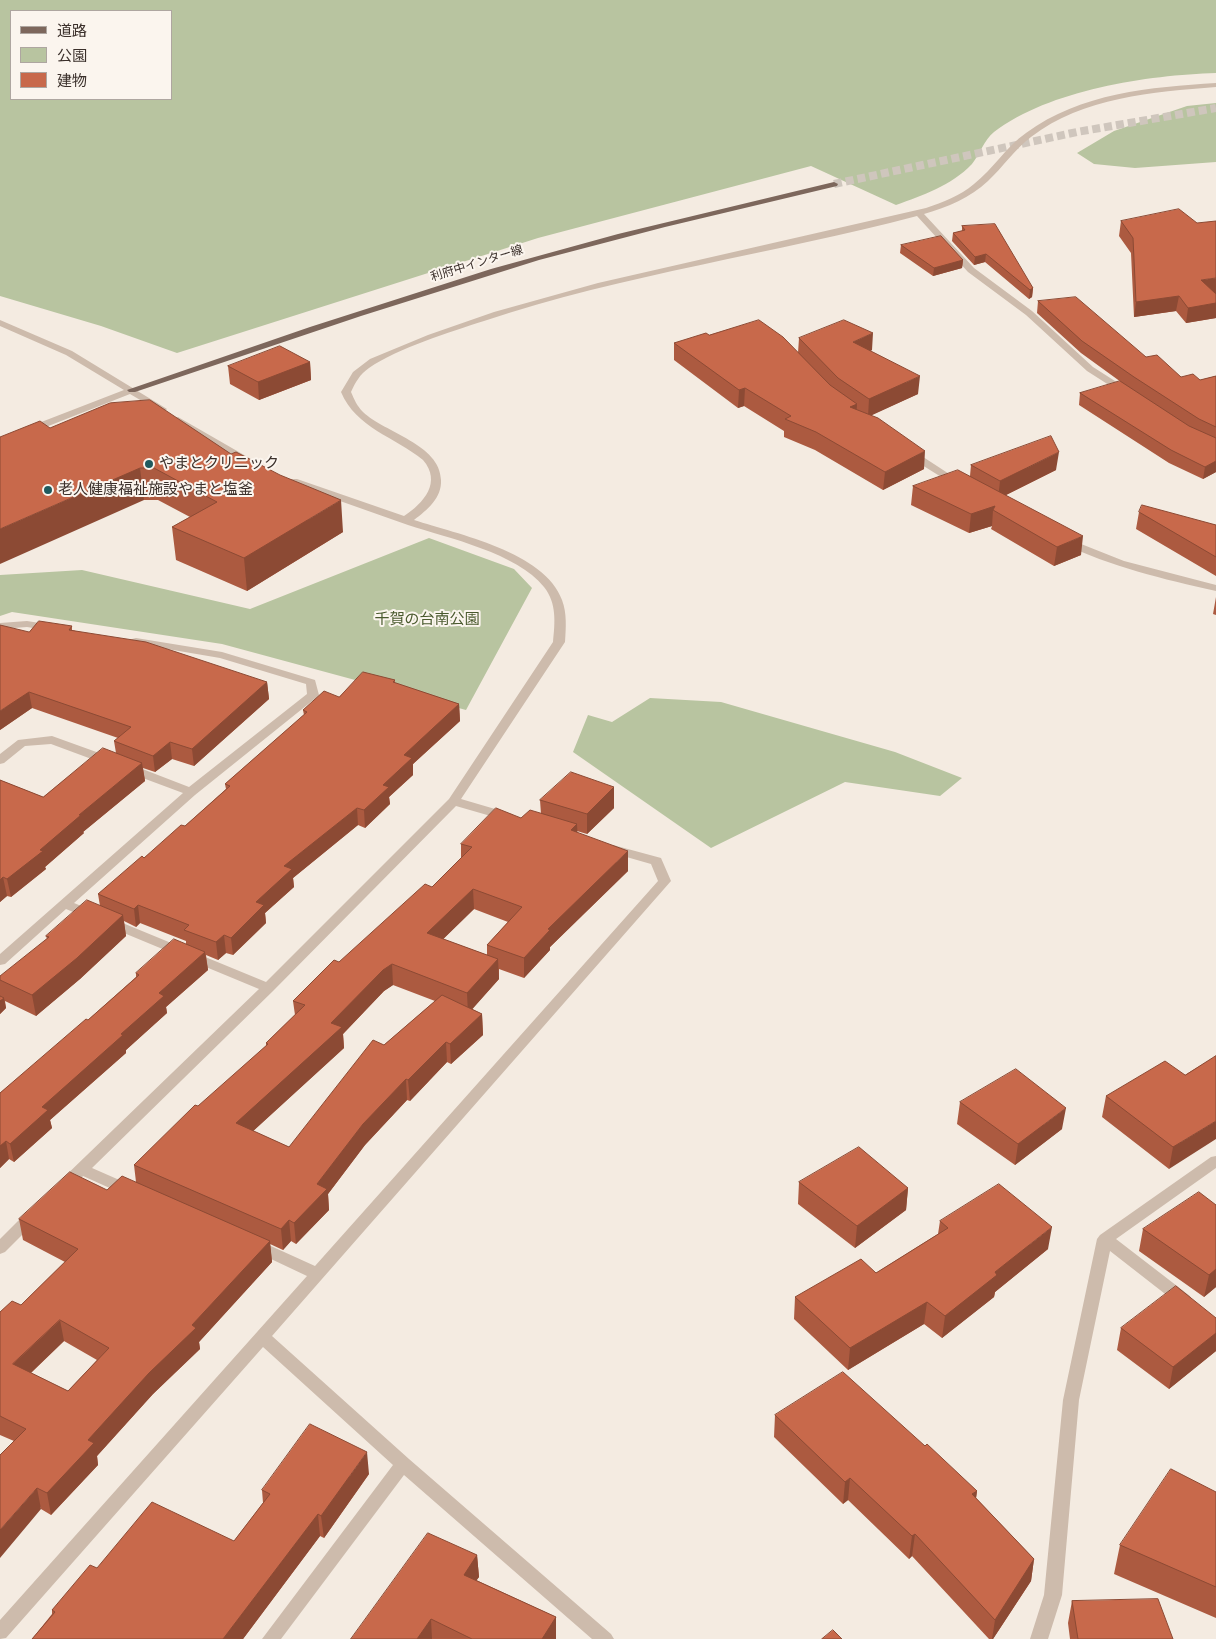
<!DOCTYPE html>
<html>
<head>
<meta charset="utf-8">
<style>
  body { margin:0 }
  #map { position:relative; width:1216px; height:1639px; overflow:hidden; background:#f4ebe1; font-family:"Sofia Sans Condensed","Noto Sans JP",sans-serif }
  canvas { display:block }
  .legend { position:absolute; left:10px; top:10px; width:162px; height:90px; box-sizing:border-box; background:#fbf5ee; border:1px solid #aea6a0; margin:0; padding:6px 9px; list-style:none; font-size:15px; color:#3b302b }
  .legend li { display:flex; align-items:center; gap:10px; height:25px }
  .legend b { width:25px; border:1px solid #aea6a0 }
</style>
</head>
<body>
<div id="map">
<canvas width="1216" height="1639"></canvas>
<ul class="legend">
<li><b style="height:6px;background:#7d675c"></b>道路</li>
<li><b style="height:14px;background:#b8c4a0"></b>公園</li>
<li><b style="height:14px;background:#c8694b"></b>建物</li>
</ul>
</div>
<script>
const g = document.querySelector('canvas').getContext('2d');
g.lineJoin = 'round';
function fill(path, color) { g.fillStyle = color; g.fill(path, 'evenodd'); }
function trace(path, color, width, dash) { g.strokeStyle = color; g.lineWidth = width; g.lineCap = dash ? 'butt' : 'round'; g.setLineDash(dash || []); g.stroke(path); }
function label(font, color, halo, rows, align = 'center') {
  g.font = font + ' "Sofia Sans Condensed","Noto Sans JP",sans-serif'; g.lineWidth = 4; g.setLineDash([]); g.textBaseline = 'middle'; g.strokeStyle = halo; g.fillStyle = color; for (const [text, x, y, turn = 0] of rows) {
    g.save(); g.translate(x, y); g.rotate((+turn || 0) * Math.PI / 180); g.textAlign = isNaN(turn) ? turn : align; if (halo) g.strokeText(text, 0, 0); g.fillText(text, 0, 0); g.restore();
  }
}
const green = new Path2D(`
  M0 0H1216V73C1148 75 1049 90 994 132 984 140 980 154 972 164 951 186 923 195 896 205L811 166 538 238 177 353 101 326 0 296ZM11 11H171V99H11Z
  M1216 103V162L1135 168 1094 164 1077 153 1114 131 1187 106Z
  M429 538 514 569 532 588 466 710 222 644 12 612 0 616V575L82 570 250 609Z
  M650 698 721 702 895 752 962 778 940 796 845 782 711 848 573 752 588 715 612 722Z`);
const majorTunnel = new Path2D(`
  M834 184 1077 132 1216 108`);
const minor = new Path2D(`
  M1216 83V87C1153 92 1083 97 1031 137 1015 149 1003 167 988 181 970 198 948 207 924 214L974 268 1032 311 1093 367 1129 390V394H1123L1087 371 1026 315 968 272 917 216C773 254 625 274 484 321 450 332 398 348 369 368 360 374 355 383 351 392 354 399 357 406 363 412 385 433 440 444 441 480 442 498 427 510 414 520 457 534 545 552 562 600 567 613 566 628 565 642L461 799 512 814 514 817 508 821 456 806 273 991 92 1168 133 1186 135 1190 133 1194 128 1195 123 1194 83 1176C76 1184 69 1194 58 1191L56 1187 58 1183 259 989 66 909 5 964 0 965V954L183 793 124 771 122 768 124 765H132L189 787 307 694 306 684 220 658 132 643 130 641 132 639 136 638 222 652 315 680 319 695 317 697 195 795 74 903 266 982 449 799 553 642C555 623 557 603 544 587 517 553 448 538 408 525 368 511 329 497 289 483V479H297L404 516C424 503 442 482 423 460 395 437 356 428 341 392L353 372 370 359 428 335 494 312 598 283 926 208C943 202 960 196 974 184 993 169 1006 147 1026 133 1080 93 1151 87 1216 83Z
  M0 320 72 351 167 409 165 411H159L130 394 0 445V438L124 390 66 355 0 326Z
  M178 417 251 459 252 461 251 463H243L175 422V418Z
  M910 450 914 451 963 483 962 485H954L906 455V451Z
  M1066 538 1124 561 1216 585V591C1163 579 1111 567 1062 543L1061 541 1062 539Z
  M27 621 52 625 58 628 52 631 27 627 0 629V623Z
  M52 736 113 758 115 761 109 765 105 764 51 744 25 746 4 763 0 764V754L18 740Z
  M613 845 661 858 671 881 272 1336 409 1459 611 1634 614 1639H592L404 1475 281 1639H262L393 1465 263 1347 6 1638 0 1639V1620L307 1276 252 1250 249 1246 252 1242 257 1240 262 1242 315 1266 658 881 651 864 609 852 607 849 609 846Z
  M1216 1156V1168L1116 1239 1190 1296 1192 1300 1190 1304 1184 1306 1178 1304 1110 1251 1079 1400 1062 1595 1048 1639H1030L1044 1595 1063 1400 1097 1239 1100 1235 1211 1157Z
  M32 1210 37 1212 40 1216 37 1220 5 1252 0 1254V1239L27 1212Z`);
const major = new Path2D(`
  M834 182 838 184 837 186 665 227 539 260 361 316 135 392H129L127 390 310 327 491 269 618 234Z`);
const wall = new Path2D(`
  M1121 221 1216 293H1215L1216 294V318L1186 323 1176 311 1134 317 1131 253 1119 236Z
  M962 226 1033 288 1032 297 1029 299 985 262 974 265 952 241 953 233 962 231Z
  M901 245 963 260 962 268 933 276 900 253Z
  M1038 301 1146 357 1181 377 1200 380 1216 376V472L1203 479 1169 463 1079 405 1080 393 1121 382 1081 353 1037 313Z
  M709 335 798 353 799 338 872 350 870 351 918 394 871 415 924 469 883 490 815 450 784 437V431L744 406 738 408 674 360V343Z
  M310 362 311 380 259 400 230 384 228 366Z
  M50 428 343 532 247 591 176 560 172 527 190 517 158 500H144Z
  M971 465 1056 470 1006 495 1081 555 1054 566 991 529 992 526 969 533 911 505 913 486 970 476Z
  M1139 512 1216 525V576L1136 529Z
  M1216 597V615L1213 614Z
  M72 626V630L267 682 269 699 194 766 172 759 155 772 143 768 145 781 83 832 84 833 45 867 46 869 11 897 7 896 0 902V780L43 797 116 753 114 741 118 738 32 708 0 730 29 632Z
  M395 680V683L459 704 460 721 413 764V775L389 797 390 804 365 828 358 825 293 878 294 887 265 913 266 923 233 955 226 953 218 960 206 955 208 970 166 1007 167 1013 126 1050V1053L50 1120 52 1128 14 1162 9 1159 0 1168V1093L88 1020 136 977V973L186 944V941L140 923 136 927 124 921 126 936 80 979 36 1016 5 1001 6 1008 0 1014V980L47 939 46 936 100 906 98 894 185 826 226 789 225 784 304 715 303 710 339 697Z
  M614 787V808L587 834 577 831V832L628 871 550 947V950L524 978 499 969V979L472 1009 482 1014 483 1035 451 1064 447 1062 410 1101 407 1100 365 1145 328 1194 329 1210 296 1244 291 1241 283 1250 270 1244 272 1262 199 1342 200 1349 153 1394 97 1456 98 1465 51 1515 41 1509 14 1441 0 1435V1312L21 1305 65 1262 23 1240 19 1219 107 1190 136 1182 134 1165 266 1046V1043L295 1015 293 1001 432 887 461 858V844L521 818 541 814 540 800ZM474 909 508 922 487 945V955L443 939ZM393 985 435 1001 384 1045 289 1147 253 1131 344 1048 343 1034 384 991ZM64 1341 97 1360 68 1391 31 1373Z
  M1216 1056 1169 1169 1102 1117 1106 1096 1185 1075Z
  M960 1102 1062 1129 1015 1165 957 1124Z
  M799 1182 908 1188 906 1210 855 1248 798 1204Z
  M1216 1205V1287L1204 1297 1139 1251 1143 1229Z
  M940 1221 1048 1249 995 1292 994 1297 942 1338 924 1324 848 1370 794 1319 795 1297 876 1273 938 1234Z
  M1216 1318V1351L1169 1389 1117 1350 1121 1328Z
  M775 1415 925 1446 977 1491 976 1498 1034 1559 1031 1581 993 1639H989L912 1556 909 1559 848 1500 843 1504 774 1437Z
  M369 1474 324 1538 320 1536 243 1639H32L52 1614V1610L97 1568 234 1541 263 1503 262 1490Z
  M1216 1492V1618L1114 1574 1120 1545Z
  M477 1555 479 1577 476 1580 556 1617V1639H351Z
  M1072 1601 1173 1639H1070L1068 1623Z`);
const shadedWall = new Path2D(`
  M986 254 985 262 974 265 975 257Z
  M963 260 962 268 933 276 934 268Z
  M1216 278V293L1199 295 1201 280Z
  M1033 288 1032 297 1029 299 1030 290Z
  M1179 296 1176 311 1134 317 1136 302Z
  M1216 303V318L1186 323 1188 308Z
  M873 333 872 350 852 360 853 342Z
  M310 362 311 380 259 400 258 382Z
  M920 376 918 394 868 417 869 399Z
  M745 388 744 406 738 408 739 390Z
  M857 404 856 422 850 407Z
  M925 451 924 469 883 490 885 472Z
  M1059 452 1056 470 998 499 1000 481Z
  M1216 461V472L1203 479 1205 467Z
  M140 468 144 500 0 564V529Z
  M341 500 343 532 247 591 244 558Z
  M995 506 993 510 992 526 969 533 971 514Z
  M1083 536 1081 555 1054 566 1057 547Z
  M267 682 269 699 194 766 192 749Z
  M29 692 32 708 0 730V711Z
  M459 704 460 721 413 764V775L389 797 390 804 365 828 364 810 383 785 404 755Z
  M170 742 172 759 155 772 153 756Z
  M142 763 145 781 83 832 84 833 45 867 46 869 11 897 7 879 79 815Z
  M614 787V808L587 834V814Z
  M357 808 358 825 293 878 294 887 265 913 266 923 233 955 231 938 256 902 284 866Z
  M577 824 578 844 571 830Z
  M628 851V871L550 947V950L524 978V958L548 929Z
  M3 877 7 896 0 902V880Z
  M473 889 474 909 429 953 427 933Z
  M138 905 140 923 136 927 134 909Z
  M123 915 126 936 80 979 36 1016 32 995Z
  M224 935 226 953 218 960 216 942Z
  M205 952 208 970 166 1007 167 1013 126 1050V1053L50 1120 52 1128 14 1162 10 1144 42 1107 121 1034 159 993Z
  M498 959 499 979 468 1014 467 993Z
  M392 964 393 985 384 991 343 1034 344 1048 239 1144 236 1123 331 1023 383 970Z
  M4 998 6 1008 0 1014V1001Z
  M482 1014 483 1035 451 1064 450 1044Z
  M446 1042 447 1062 410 1101 408 1080Z
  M406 1079 407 1100 365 1145 328 1194 329 1210 296 1244 294 1223 317 1184 363 1124Z
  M1066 1108 1062 1129 1015 1165 1018 1144Z
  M1216 1121V1139L1169 1169 1173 1147Z
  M6 1141 9 1159 0 1168V1146Z
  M908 1188 906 1210 855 1248 857 1226Z
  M289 1220 291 1241 283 1250 281 1229Z
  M1052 1227 1048 1249 995 1292 994 1297 942 1338 945 1316 995 1272Z
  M270 1241 272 1262 199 1342 200 1349 153 1394 97 1456 98 1465 51 1515 47 1493 88 1440 192 1325Z
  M1216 1269V1287L1204 1297 1209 1275Z
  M927 1302 924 1324 848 1370 850 1348Z
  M60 1320 64 1341 17 1386 13 1364Z
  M1216 1333V1351L1169 1389 1173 1367Z
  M367 1452 369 1474 324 1538 321 1516Z
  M850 1478 848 1500 843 1504 845 1482Z
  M37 1488 41 1509 0 1558V1530Z
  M977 1491 974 1513 972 1494Z
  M318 1514 320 1536 243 1639H223Z
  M915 1534 912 1556 909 1559 912 1536Z
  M477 1555 479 1577 465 1597 464 1575Z
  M1034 1559 1031 1581 993 1639H992L995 1620Z
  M556 1617V1639H542Z
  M431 1619 432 1639H417Z`);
const building = new Path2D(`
  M1179 209 1197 223 1216 221V278L1201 280 1216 294V303L1188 308 1179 296 1136 302 1133 238 1121 221Z
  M995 224 1033 288 1030 290 986 254 975 257 953 233 965 230 962 226Z
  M941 236 963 260 934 268 901 245Z
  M1076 297 1146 357 1157 355 1181 377 1193 374 1200 380 1216 376V427L1199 419 1134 377 1082 341 1038 301Z
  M759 320 783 337 830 385 857 404 850 407 878 418 925 451 885 472 816 432 785 419 791 416 745 388 739 390 674 343 706 333 709 335Z
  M844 320 873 333 853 342 920 376 869 399 838 378 799 338Z
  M280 346 310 362 258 382 228 366Z
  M1120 381 1189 426 1216 438V461L1205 467 1171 450 1080 393Z
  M150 400 231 454 236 452 280 475 341 500 244 558 172 527 217 502 154 468H140L0 529V437L40 421 50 428 110 403Z
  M1051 436 1059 452 1000 481 971 465Z
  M958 470 1083 536 1057 547 993 510 995 506 971 514 913 486Z
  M1142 505 1216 525V557L1139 512Z
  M39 621 72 626 69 630 146 642 267 682 192 749 170 742 153 756 114 741 131 727 29 692 0 711V625L29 632Z
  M363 672 395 680 393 682 459 704 404 755 412 758 383 785 389 787 364 810 357 808 284 866 292 869 256 902 264 905 231 938 224 935 216 942 184 930 189 925 138 905 134 909 98 894 142 856 144 858 181 825 185 826 230 786 225 784 307 712 303 710 324 691 339 697Z
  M103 748 142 763 79 815H81L40 850 43 851 7 879 3 877 0 880V780L43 797Z
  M571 772 614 787 587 814 540 800Z
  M496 808 521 818 530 810 577 824 571 830 628 851 548 929 550 930 524 958 487 945 522 907 473 889 427 933 498 959 467 993 392 964 383 970 331 1023 342 1027 236 1123 289 1147 373 1040 384 1045 442 995 482 1014 450 1044 446 1042 408 1080 406 1079 363 1124 317 1184 327 1189 294 1223 289 1220 281 1229 134 1165 195 1105 198 1106 268 1044 266 1043 305 1005 293 1001 334 960 339 962 425 884 432 887 472 847 461 844Z
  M87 900 123 915 77 958 32 995 0 980V976L49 937 46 936Z
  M174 939 205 952 159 993 164 996 121 1034 123 1035 42 1107 48 1110 10 1144 6 1141 0 1146V1093L86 1019 88 1020 139 975 136 973Z
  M0 996 4 998 0 1001Z
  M1216 1056V1121L1173 1147 1106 1096 1165 1061 1185 1075Z
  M1016 1069 1066 1108 1018 1144 960 1102Z
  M859 1147 908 1188 857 1226 799 1182Z
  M70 1172 107 1190 122 1176 270 1241 192 1325 196 1328 149 1373 88 1440 94 1443 47 1493 37 1488 0 1530V1455L26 1429 0 1416V1312L12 1301 21 1305 78 1249 19 1219ZM60 1320 109 1348 68 1391 13 1364Z
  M999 1184 1052 1227 995 1272 997 1275 945 1316 927 1302 850 1348 795 1297 861 1259 876 1273 948 1228 940 1221Z
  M1199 1192 1216 1205V1269L1209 1275 1143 1229Z
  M1176 1286 1216 1318V1333L1173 1367 1121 1328Z
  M843 1372 925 1446 927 1444 977 1491 972 1494 1034 1559 995 1620 915 1534 912 1536 850 1478 845 1482 775 1415Z
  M310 1424 367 1452 321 1516 318 1514 223 1639H32L55 1612 52 1610 90 1565 97 1568 152 1502 234 1541 270 1494 262 1490Z
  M1171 1469 1216 1492V1587L1120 1545Z
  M428 1533 477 1555 464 1575 556 1617 542 1639H472L431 1619 417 1639H351Z
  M1158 1599 1173 1639H1078L1072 1601Z
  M833 1630 842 1639H822Z`);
const markers = [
  [149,464,5,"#1f5a5e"],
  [48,490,5,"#1f5a5e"]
];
const farStreetnames = [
  ["利府中インター線",477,264,-17]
];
const poiNames = [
  ["やまとクリニック",159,464],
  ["老人健康福祉施設やまと塩釜",58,490]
];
const parkNames = [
  ["千賀の台南公園",427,620]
];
fill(green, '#b8c4a0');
trace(majorTunnel, '#cfc6bd', 8, [8, 4]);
fill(minor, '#cdbbac');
fill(major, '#7d675c');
fill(wall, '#ac5a40');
fill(shadedWall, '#8c4a34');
fill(building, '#c8694b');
trace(building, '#8c4a34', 1);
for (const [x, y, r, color] of markers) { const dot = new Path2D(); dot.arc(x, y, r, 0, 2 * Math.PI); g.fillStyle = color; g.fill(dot); trace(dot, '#fbf5ee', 2); }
label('12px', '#3b302b', '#fbf5ee', farStreetnames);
label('15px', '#3b302b', '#fbf5ee', poiNames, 'left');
label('15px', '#4a5a2e', '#fbf5ee', parkNames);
</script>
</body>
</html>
